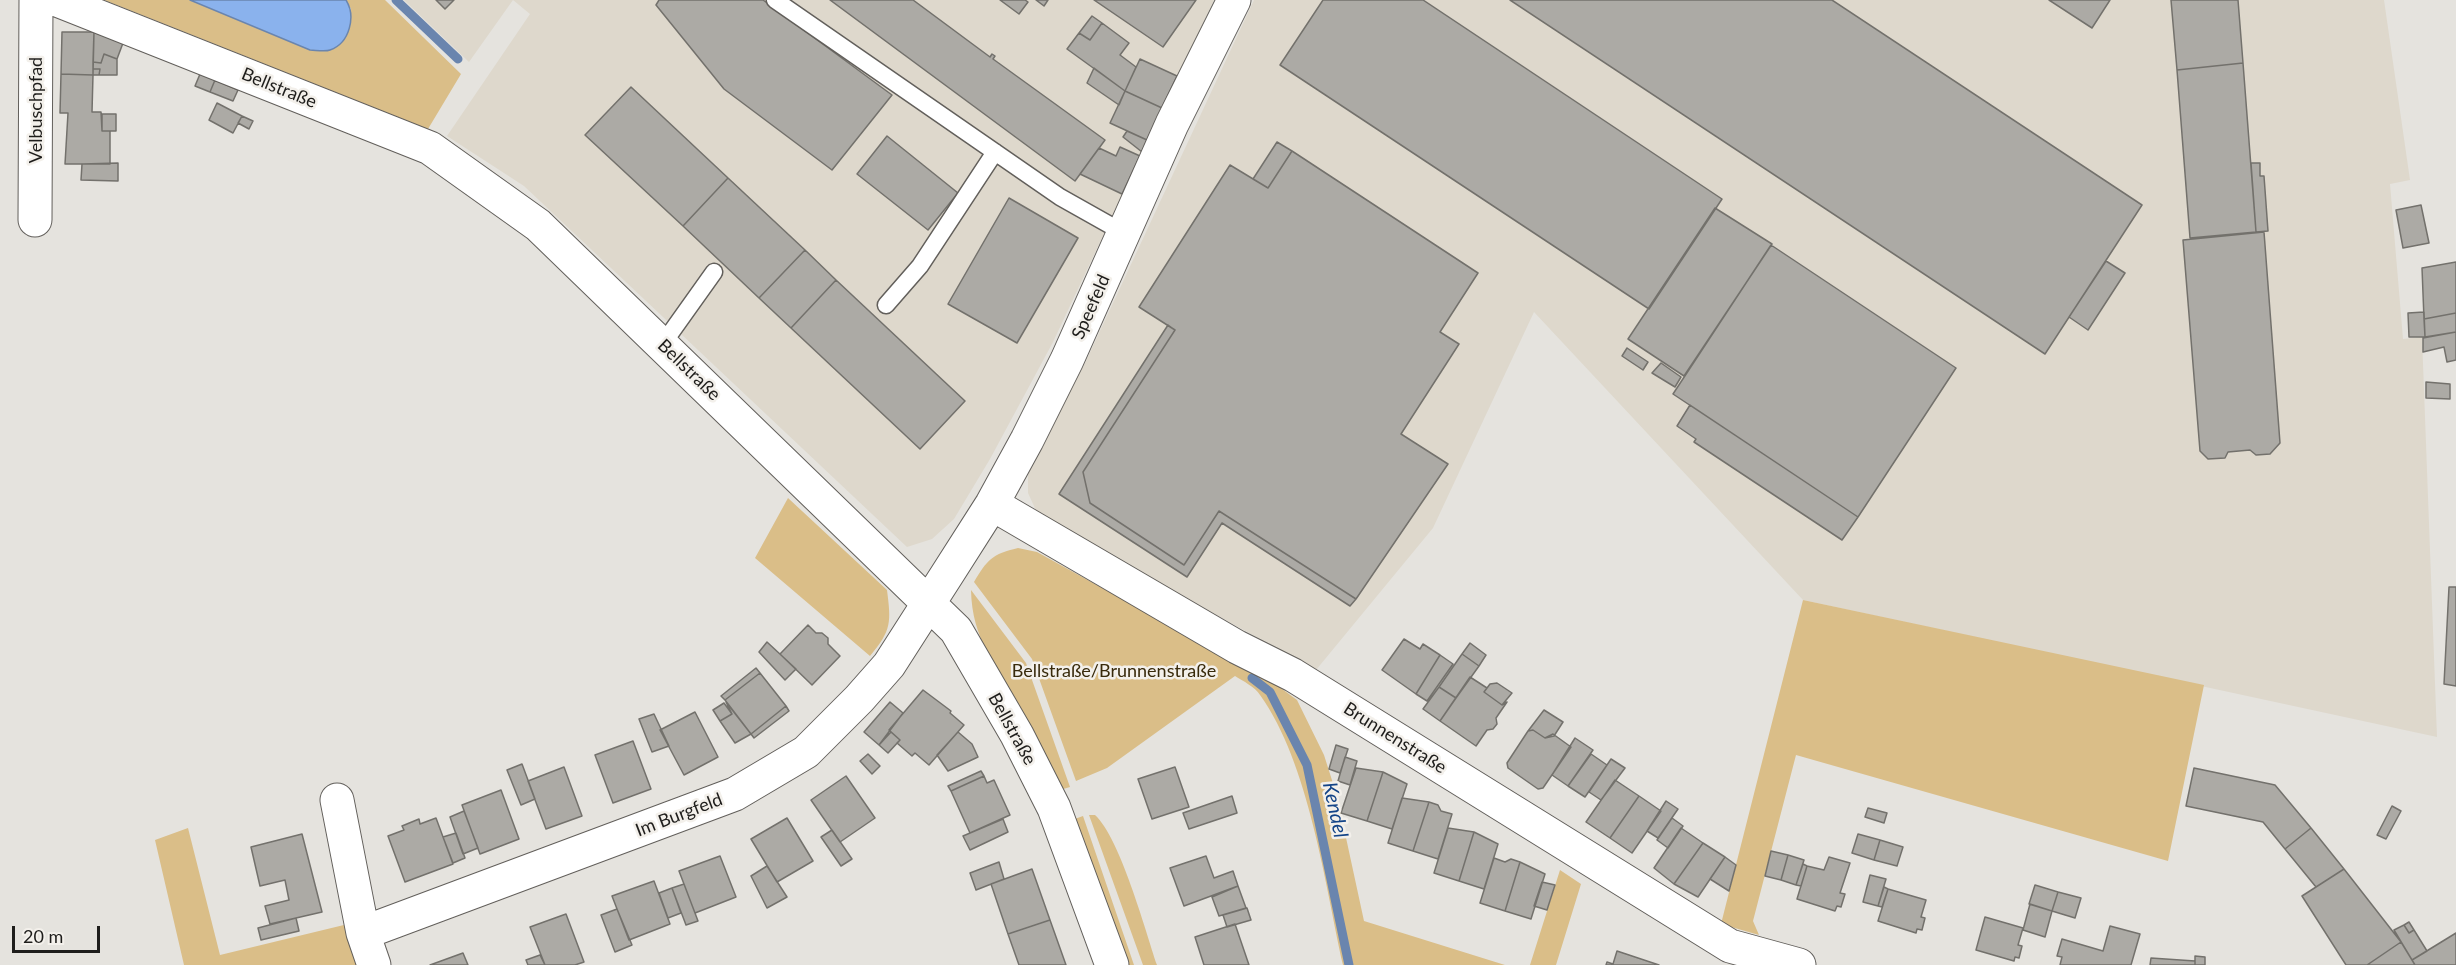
<!DOCTYPE html>
<html>
<head>
<meta charset="utf-8">
<style>
  body { margin:0 }
  #map { position:relative; width:2456px; height:965px; overflow:hidden; background:#e5e3de; font-family:Lato,sans-serif }
  canvas { display:block }
  .scale { position:absolute; left:12px; top:926px; width:88px; height:27px; box-sizing:border-box; border:3px solid #1e1d1b; border-top:0; padding-left:8px; font-size:18px; line-height:21px; white-space:nowrap; color:#1e1d1b; -webkit-text-stroke:4px #f3f0eb; paint-order:stroke }
</style>
</head>
<body>
<div id="map">
<canvas width="2456" height="965"></canvas>
<div class="scale">20 m</div>
</div>
<script>
const g = document.querySelector('canvas').getContext('2d');
g.lineJoin = 'round';
function fill(path, color) { g.fillStyle = color; g.fill(path, 'evenodd'); }
function trace(path, color, width, dash) { g.strokeStyle = color; g.lineWidth = width; g.lineCap = dash ? 'butt' : 'round'; g.setLineDash(dash || []); g.stroke(path); }
function label(font, color, halo, rows, align = 'center') {
  g.font = font + ' Lato,sans-serif'; g.lineWidth = 5; g.setLineDash([]); g.textBaseline = 'middle'; g.strokeStyle = halo; g.fillStyle = color; for (const [text, x, y, turn = 0] of rows) {
    g.save(); g.translate(x, y); g.rotate((+turn || 0) * Math.PI / 180); g.textAlign = isNaN(turn) ? turn : align; if (halo) g.strokeText(text, 0, 0); g.fillText(text, 0, 0); g.restore();
  }
}
const built = new Path2D(`
  M404 0H513L469 62Z
  M513 0H1214L1053 342 990 459 954 519 932 539 907 547 524 186 447 136 530 14Z
  M1254 0H2384L2410 180 2390 184 2403 339 2422 337 2437 737 1803 600 1534 312 1433 528 1316 670 1039 517 1028 493V467L1086 361Z`);
const green = new Path2D(`
  M104 0H190L310 50 351 9 346 0H385L461 74 428 129Z
  M788 498 887 590C891 622 892 630 870 656L755 558Z
  M1018 548 1037 552 1274 683 1297 700 1324 755 1337 796 1364 921 1505 965H1343C1325 884 1309 763 1260 695 1255 687 1243 681 1235 676L1107 768 1076 781 1032 659 974 582C987 560 992 554 1018 548Z
  M971 590 1026 663 1070 787 1060 790C1046 761 1033 731 1017 703 995 663 972 639 971 590Z
  M1803 600 2204 685 2168 861 1796 755 1753 921 1759 935 1721 924Z
  M1089 815H1095C1120 838 1145 929 1157 965H1143Z
  M1083 816 1134 965H1126L1072 820Z
  M188 828 220 955 348 924 357 965H184L155 840Z
  M1560 870 1581 884 1556 965H1530Z`);
const water = new Path2D(`
  M190 0H346C356 16 350 43 330 50 325 52 315 50 310 50Z`);
const stream = new Path2D(`
  M396 0 458 59
  M1252 678 1270 692 1307 765 1349 965`);
const building = new Path2D(`
  M436 0H454L445 9Z
  M659 0H763L892 95 832 170 724 89 656 5Z
  M830 0H913L990 57 992 54 995 56 993 59 1105 140 1075 181Z
  M1000 0H1025L1028 2 1019 14Z
  M1036 0H1048L1044 6Z
  M1094 0H1196L1163 47Z
  M1323 0H1423L1722 199 1649 309 1280 65Z
  M1510 0H1832L2142 205 2045 354Z
  M2049 0H2110L2092 28Z
  M2171 0H2238L2243 63 2177 70Z
  M1092 16 1102 23 1090 40 1079 33Z
  M1102 23 1129 43 1120 55 1136 67 1125 91 1067 49 1079 33 1090 40Z
  M62 32H94L93 75 61 74Z
  M94 32 123 43 117 59 104 54 101 63 93 62Z
  M104 54 117 59V75H99L100 69H93V62L101 63Z
  M1140 59 1177 76 1162 108 1125 91Z
  M2243 63 2256 232 2190 238 2177 70Z
  M1094 68 1125 91 1119 105 1087 83Z
  M93 69H100L99 75H93Z
  M61 74 93 75 92 112H101L102 131H110V164H65L68 113H60Z
  M200 74 215 80 210 92 195 86Z
  M215 80 238 90 233 101 210 92Z
  M631 87 728 178 683 226 585 135Z
  M1125 91 1162 108 1147 140 1110 123Z
  M217 103 242 116 233 133 209 120Z
  M102 114H116V131H102Z
  M242 116 253 121 249 129 238 123Z
  M1127 131 1147 140 1142 152 1123 137Z
  M887 136 958 193 928 230 857 174Z
  M1277 142 1292 151 1268 188 1253 179Z
  M1120 147 1140 156 1122 194 1080 174 1099 148 1116 156Z
  M1292 151 1478 273 1440 332 1459 344 1401 434 1448 464 1356 599 1219 511 1184 565 1090 503 1083 472 1175 330 1139 307 1230 165 1268 188Z
  M118 163V181L81 180 82 164Z
  M2251 163H2260V176H2264L2268 231 2256 232Z
  M728 178 805 250 759 298 683 226Z
  M1009 198 1078 238 1017 343 948 304Z
  M2421 205 2429 243 2403 248 2396 210Z
  M1715 208 1772 244 1684 376 1628 339Z
  M2264 232 2280 443 2270 454 2256 455 2250 450 2228 452 2225 458 2208 459 2200 451 2183 240Z
  M1771 245 1956 368 1858 517 1673 394Z
  M805 250 836 280 791 328 759 298Z
  M2106 261 2125 273 2088 330 2069 317Z
  M2456 262V313L2424 319 2422 268Z
  M836 280 965 401 920 449 791 328Z
  M2424 312 2425 337H2409L2408 313Z
  M2456 313V332L2425 337 2424 319Z
  M1168 325 1175 330 1083 472 1090 503 1184 565 1219 511 1356 599 1350 606 1222 523 1187 577 1059 494Z
  M2456 332V360L2447 362 2444 347 2423 352V338Z
  M1627 348 1648 362 1643 370 1622 356Z
  M1661 363 1681 377 1675 387 1652 373Z
  M2426 382 2450 384V399L2426 398Z
  M1690 405 1858 517 1842 540 1694 442 1696 439 1677 426Z
  M2449 587H2456V686L2444 684Z
  M808 625 816 633H822L828 638V644L840 656 812 685 780 654Z
  M1404 639 1420 649 1423 644 1440 655 1416 694 1382 670Z
  M767 642 796 669 785 680 759 652Z
  M1470 643 1486 655 1479 666 1462 654Z
  M1462 654 1479 666 1456 698 1439 687Z
  M1440 655 1453 664 1427 701 1416 694Z
  M756 668 760 673 725 700 721 696Z
  M760 673 786 706 751 734 725 700Z
  M1470 677 1487 688 1484 692 1502 705 1507 702 1496 718 1497 724 1493 729 1487 730 1476 746 1440 721Z
  M1497 683 1512 693 1502 705 1484 692 1490 684Z
  M1439 687 1456 698 1440 721 1423 709Z
  M923 690 951 711 950 713 964 725 929 765 915 753 912 756 897 743 900 740 889 730Z
  M726 702 751 734 735 743 720 721 732 714Z
  M890 702 903 713 879 745 864 732Z
  M724 703 732 714 720 721 713 710Z
  M786 706 789 711 754 738 751 734Z
  M1544 710 1563 722 1554 736 1545 738 1533 730 1528 731Z
  M695 712 718 757 684 775 660 730Z
  M654 714 669 746 652 752 639 719Z
  M1533 730 1545 738 1553 734 1571 747 1543 788 1538 789 1508 768 1507 763 1528 731Z
  M891 732 900 740 888 753 879 745Z
  M958 732 972 744 978 757 948 771 937 755Z
  M1575 738 1593 750 1568 786 1552 775Z
  M633 741 651 789 613 803 595 755Z
  M1336 745 1348 749 1340 773 1329 769Z
  M868 754 880 766 872 774 860 761Z
  M1591 754 1607 765 1585 797 1568 786Z
  M1345 757 1357 761 1350 785 1338 781Z
  M1611 759 1625 768 1601 800 1589 792Z
  M522 764 535 799 521 805 507 770Z
  M564 767 582 816 546 829 528 781Z
  M1175 767 1189 807 1152 819 1138 779Z
  M1356 768 1383 772 1367 821 1341 813Z
  M2194 768 2275 785 2311 828 2285 849 2263 822 2186 806Z
  M981 771 984 776 951 791 948 786Z
  M1383 772 1407 784 1392 829 1367 821Z
  M846 776 875 818 840 842 811 800Z
  M984 776 987 783 994 780 1010 815 970 833 951 791Z
  M1615 780 1639 796 1610 838 1586 822Z
  M501 790 519 839 480 854 462 805Z
  M1232 796 1237 813 1189 829 1183 813Z
  M1639 796 1661 811 1632 853 1610 838Z
  M1402 798 1429 802 1413 851 1388 843Z
  M1666 801 1678 809 1658 838 1647 831Z
  M1429 802 1438 805 1441 811 1452 814 1438 859 1413 851Z
  M2392 806 2401 811 2386 839 2377 835Z
  M1868 808 1887 813 1884 823 1865 817Z
  M464 811 478 848 463 854 450 817Z
  M436 818 453 864 405 882 388 836 404 830 402 826 419 819 420 824Z
  M787 818 813 861 777 882 751 839Z
  M1672 818 1683 826 1668 848 1657 840Z
  M1003 819 1008 832 970 850 963 836Z
  M1448 828 1474 832 1459 881 1434 873Z
  M1681 828 1703 843 1674 884 1654 868Z
  M2311 828 2344 869 2316 887 2285 849Z
  M832 830 852 859 841 866 821 837Z
  M1474 832 1498 844 1484 889 1459 881Z
  M456 833 465 858 453 863 443 837Z
  M302 834 322 912 270 924 265 906 289 900 285 880 260 886 251 847Z
  M1858 834 1880 840 1874 860 1852 853Z
  M1880 840 1903 847 1897 866 1874 860Z
  M1703 843 1725 857 1698 897 1674 884Z
  M1771 851 1788 855 1781 880 1765 876Z
  M1788 855 1804 860 1796 885 1781 880Z
  M720 856 736 897 695 913 679 871Z
  M1206 856 1214 878 1233 871 1238 886 1184 906 1170 868Z
  M1725 857 1736 865 1729 891 1710 879Z
  M1829 857 1850 863 1840 893 1845 894 1841 907 1837 906 1835 911 1797 899 1807 866 1824 870Z
  M1494 858 1505 862 1511 859 1520 862 1505 911 1480 903Z
  M999 862 1004 879 976 890 970 873Z
  M1520 862 1545 874 1531 919 1505 911Z
  M1803 864 1807 866 1801 886 1796 885Z
  M767 866 787 897 767 908 751 876Z
  M1032 869 1050 920 1008 934 991 884Z
  M2344 869 2401 942 2367 965H2346L2302 896Z
  M1870 875 1886 879 1878 906 1863 902Z
  M654 881 670 924 629 940 612 896Z
  M1542 882 1555 885 1547 910 1534 906Z
  M684 884 698 921 686 925 672 888Z
  M2035 885 2058 892 2052 911 2029 904Z
  M1238 886 1246 908 1219 916 1212 897Z
  M1884 887 1888 889 1882 907 1878 906Z
  M672 888 681 913 668 918 659 893Z
  M1888 889 1926 900 1921 917 1925 918 1922 930 1917 929 1916 933 1878 921Z
  M2058 892 2081 898 2075 918 2052 911Z
  M2030 904 2052 911 2045 937 2023 930Z
  M1247 908 1251 920 1227 927 1223 915Z
  M617 909 632 945 615 952 601 915Z
  M566 914 584 962 575 965H545L530 927Z
  M1985 917 2023 928 2018 945 2022 946 2019 958 2015 957 2014 961 1976 950Z
  M296 918 299 931 261 940 258 928Z
  M1050 920 1066 965H1019L1008 934Z
  M2409 922 2414 930 2409 933 2404 925Z
  M1235 924 1249 965H1204L1195 937Z
  M2404 925 2409 933 2414 930 2427 951 2412 960 2394 930Z
  M2110 926 2140 934 2131 965H2060L2062 957 2057 956 2062 939 2103 951Z
  M2456 933V965H2415L2412 960Z
  M2401 942 2415 965H2367Z
  M1617 951 1659 965H1606L1607 962 1613 964Z
  M463 953 468 965H430Z
  M540 955 545 965H528L526 960Z
  M2195 956 2205 957V965H2195Z
  M2151 958 2195 961V965H2150Z`);
const service = new Path2D(`
  M775 0 1060 197 1124 233
  M886 305 920 266 995 152
  M662 345 714 272`);
const minor = new Path2D(`
  M57 0 430 148 538 225 956 630 1017 735 1054 808 1112 965
  M35 220 36 0
  M992 504 1237 647 1293 675 1730 946 1799 965
  M337 800 363 933 735 794 806 752 859 699 889 665 948 573 992 504 1027 440 1067 360 1172 124 1234 0
  M363 933 374 965`);
const streetNames = [
  ["Bellstraße",279,88,22],
  ["Velbuschpfad",36,110,-90],
  ["Speefeld",1091,307,-66],
  ["Bellstraße",689,370,44],
  ["Bellstraße",1012,729,61],
  ["Brunnenstraße",1395,738,32],
  ["Im Burgfeld",679,815,-21]
];
const parkNames = [
  ["Bellstraße/Brunnenstraße",1114,671]
];
const waterNames = [
  ["Kendel",1335,810,78]
];
fill(built, '#ded8cc');
fill(green, '#dabe88');
fill(water, '#8ab2ed');
trace(water, '#6a85ae', 1.5);
trace(stream, '#6a85ae', 9);
fill(building, '#acaaa5');
trace(building, '#73716c', 1.5);
trace(service, '#625f5b', 19);
trace(minor, '#625f5b', 35);
trace(service, '#fff', 16);
trace(minor, '#fff', 33);
label('18px', '#1e1d1b', '#f3f0eb', streetNames);
label('18px', '#382a0b', '#f3f0eb', parkNames);
label('italic 20px', '#124387', '#f3f0eb', waterNames);
</script>
</body>
</html>
